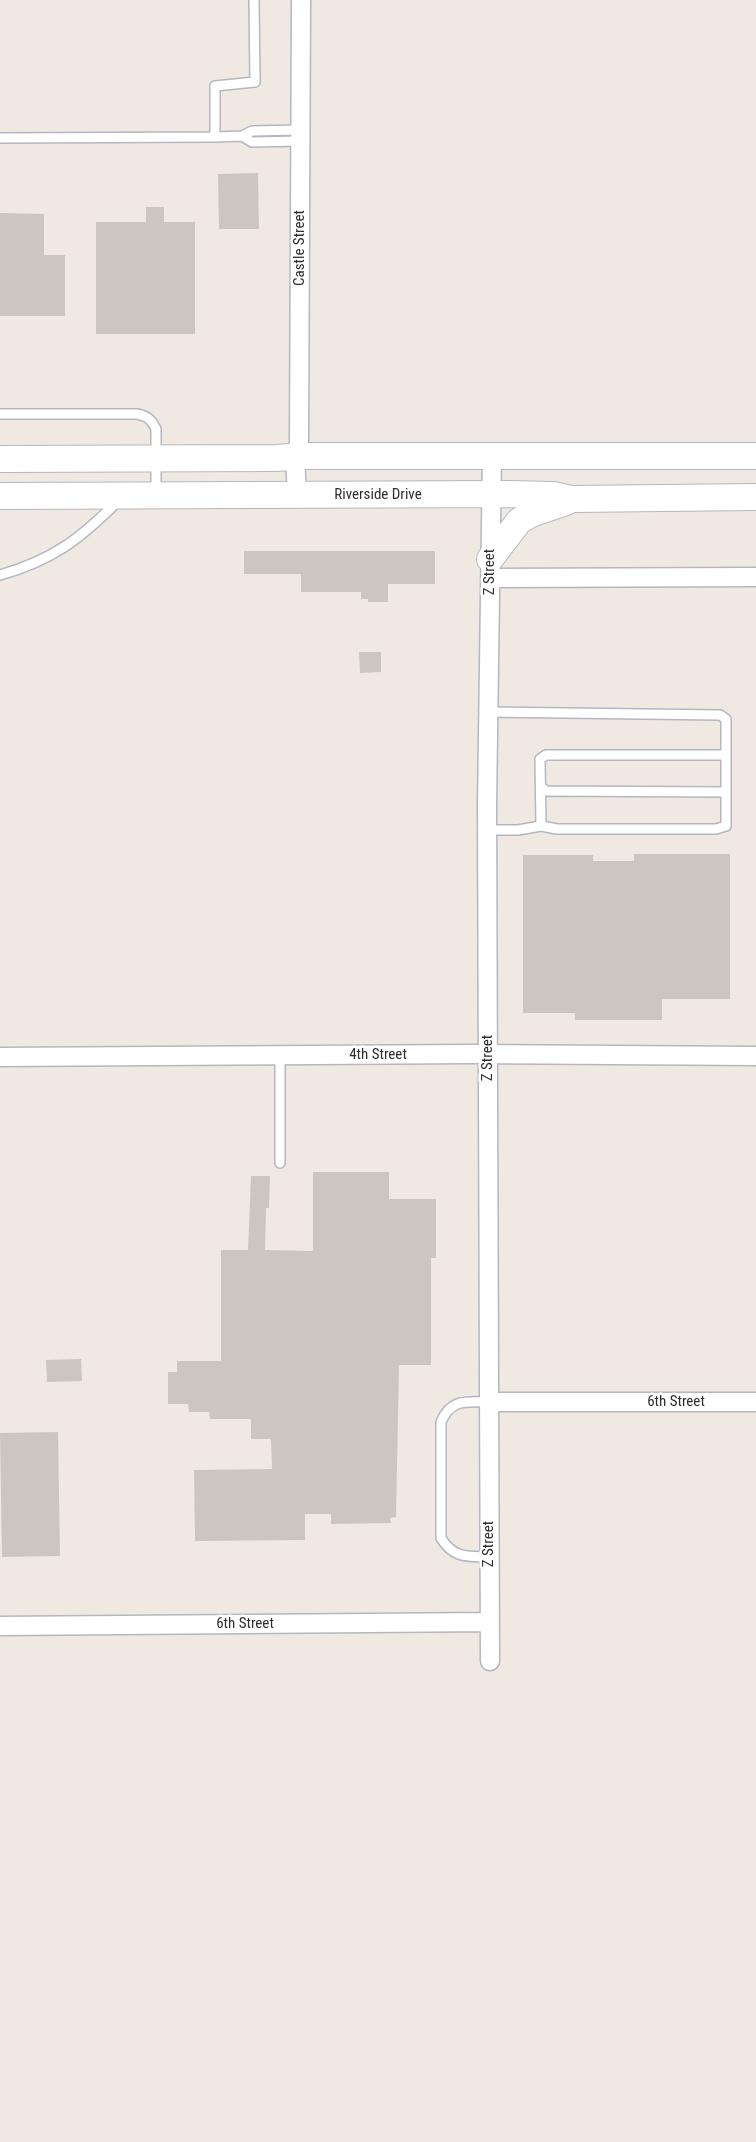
<!DOCTYPE html>
<html>
<head>
<meta charset="utf-8">
<style>
  body { margin:0 }
  canvas { display:block; background:#efe9e1 }
</style>
</head>
<body>
<canvas width="756" height="2142"></canvas>
<script>
const g = document.querySelector('canvas').getContext('2d');
g.lineJoin = 'round';
function fill(path, color) { g.fillStyle = color; g.fill(path, 'evenodd'); }
function trace(path, color, width, dash) { g.strokeStyle = color; g.lineWidth = width; g.lineCap = dash ? 'butt' : 'round'; g.setLineDash(dash || []); g.stroke(path); }
function label(font, color, halo, rows, align = 'center') {
  g.font = font + ' "Roboto Condensed",sans-serif'; g.lineWidth = 5; g.setLineDash([]); g.textBaseline = 'middle'; g.strokeStyle = halo; g.fillStyle = color; for (const [text, x, y, turn = 0] of rows) {
    g.save(); g.translate(x, y); g.rotate((+turn || 0) * Math.PI / 180); g.textAlign = isNaN(turn) ? turn : align; if (halo) g.strokeText(text, 0, 0); g.fillText(text, 0, 0); g.restore();
  }
}
const building = new Path2D(`
  M258 173 259 229H219L218 174Z
  M146 207H164V222H195V334H96V222H146Z
  M0 213 44 214V255H65V316H0Z
  M244 551H435V584H388V602H368V599H361V592H301V574H244Z
  M359 652H381V672L360 673Z
  M634 854H730V999H662V1020H575V1013H523V855H593V861H634Z
  M313 1172H389V1199H436V1258H431V1365H399L396 1517 390 1518 391 1523 331 1524V1514H305V1540L195 1541 194 1470 272 1469 271 1439H251V1419H210L209 1412H189L188 1404H168V1372H177V1361H221V1250H248L251 1176H270L269 1208H266L265 1250 313 1251Z
  M81 1359 82 1381 47 1382 46 1360Z
  M58 1432 60 1556 2 1557 0 1433Z`);
const lane = new Path2D(`
  M242 136 215 137V86L255 82 254 0
  M0 138 215 137
  M300 141 252 142 242 136 252 131 300 130
  M0 414H137C147 416 151 419 156 429V495
  M0 575C53 560 80 539 118 501
  M541 787 546 791 726 792
  M541 826 540 759 546 755H726
  M488 830H518L541 826 557 829H716L726 826V719L720 715 488 712
  M280 1163V1055
  M489 1402C467 1402 451 1398 441 1422V1538C454 1559 467 1556 490 1557`);
const street = new Path2D(`
  M297 495 295 457 299 443 301 0
  M490 578 756 577
  M0 1057 471 1054 756 1056
  M489 1402H756
  M0 1626 490 1622
  M490 1661 487 805 492 456`);
const secondary = new Path2D(`
  M0 459 276 458 303 456H756
  M0 496 508 494 553 495 571 499 756 497
  M490 559 519 521 531 514 566 502`);
const streetNames = [
  ["Castle Street",300,248,-90],
  ["Riverside Drive",378,495],
  ["Z Street",490,572,-90],
  ["4th Street",378,1055],
  ["Z Street",488,1058,-90],
  ["6th Street",676,1402],
  ["Z Street",489,1544,-90],
  ["6th Street",245,1624]
];
fill(building, '#cbc7bf');
trace(lane, '#b4b7c1', 12);
trace(street, '#b4b7c1', 21);
trace(secondary, '#b4b7c1', 28);
trace(lane, '#fff', 9);
trace(street, '#fff', 18);
trace(secondary, '#fff', 26);
label('15px', '#2e2e2e', '#fff', streetNames);
</script>
</body>
</html>
